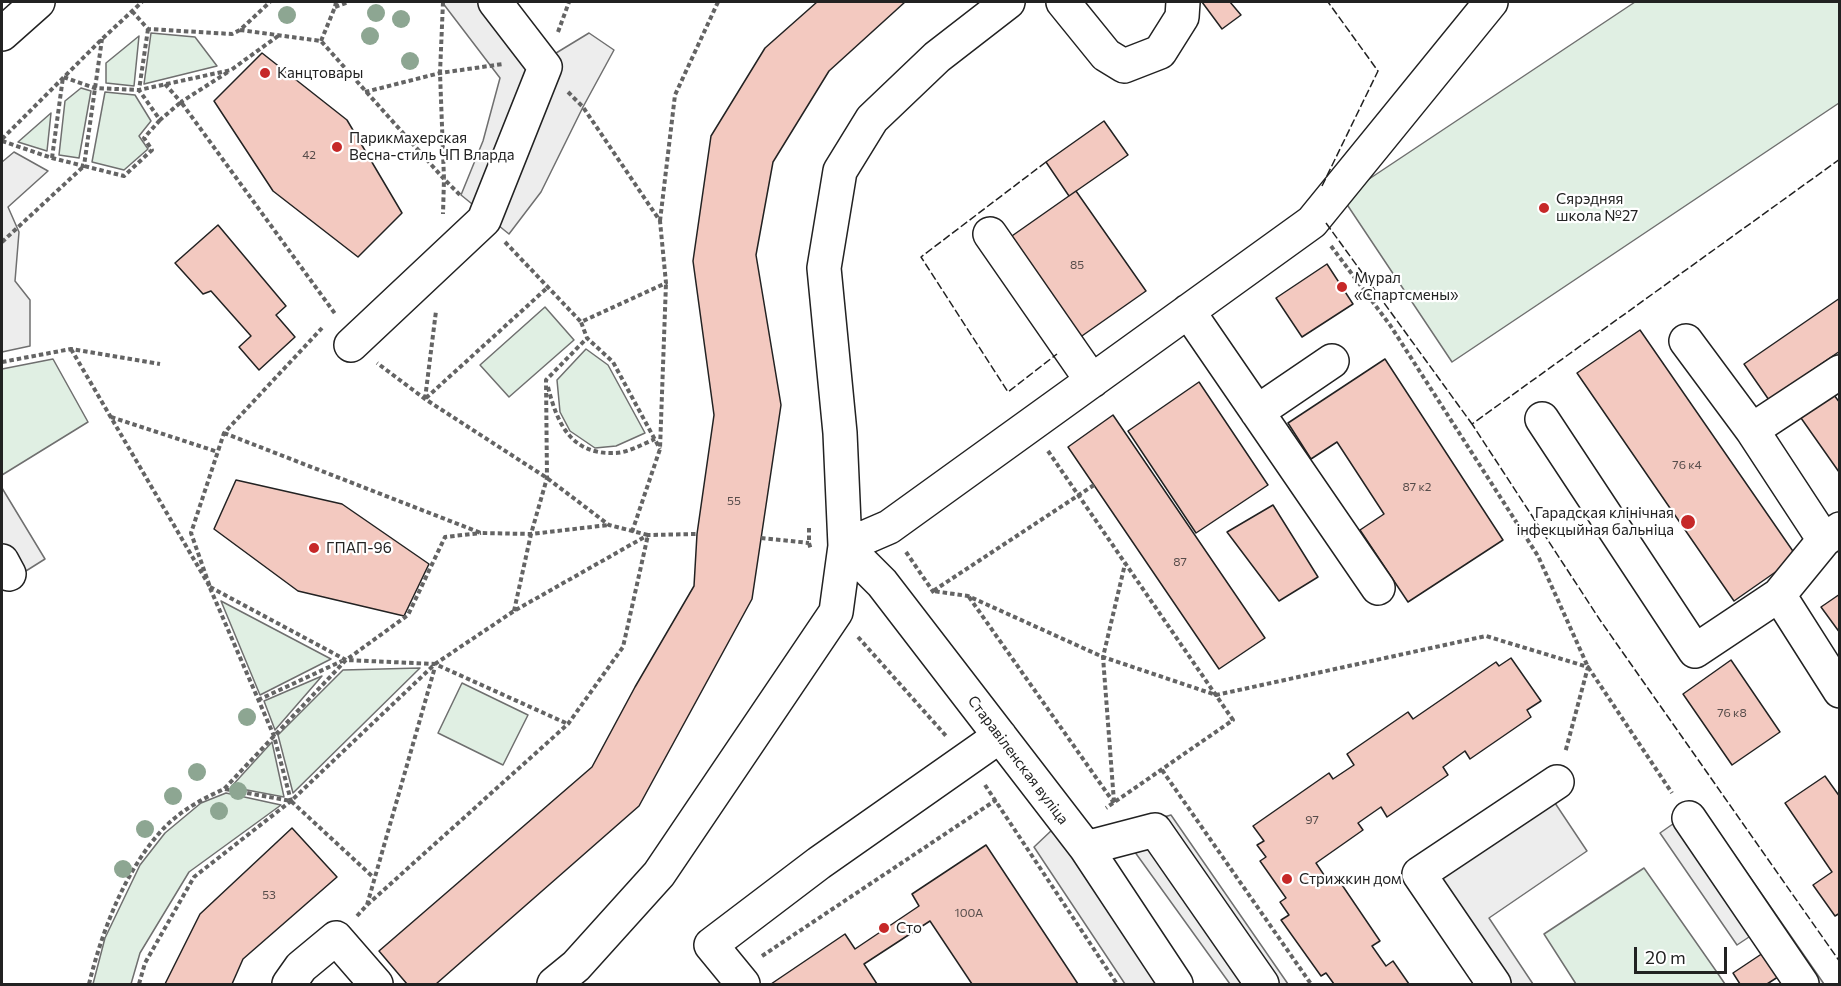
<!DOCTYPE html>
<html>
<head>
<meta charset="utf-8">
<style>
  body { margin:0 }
  #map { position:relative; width:1841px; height:986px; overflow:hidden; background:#fff; font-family:Commissioner,sans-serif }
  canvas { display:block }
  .frame { position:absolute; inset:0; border:3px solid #222; pointer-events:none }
  .scale { position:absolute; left:1634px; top:947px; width:93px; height:27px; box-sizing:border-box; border:3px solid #222; border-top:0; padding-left:8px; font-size:18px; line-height:21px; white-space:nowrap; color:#222; -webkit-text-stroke:4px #fff; paint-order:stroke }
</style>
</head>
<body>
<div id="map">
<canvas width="1841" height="986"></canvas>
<div class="frame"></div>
<div class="scale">20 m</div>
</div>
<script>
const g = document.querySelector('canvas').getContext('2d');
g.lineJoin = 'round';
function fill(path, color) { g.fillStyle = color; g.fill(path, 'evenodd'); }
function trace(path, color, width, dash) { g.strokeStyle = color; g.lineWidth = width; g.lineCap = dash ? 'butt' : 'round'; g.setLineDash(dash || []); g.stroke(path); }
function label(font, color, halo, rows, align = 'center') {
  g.font = font + ' Commissioner,sans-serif'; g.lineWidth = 4.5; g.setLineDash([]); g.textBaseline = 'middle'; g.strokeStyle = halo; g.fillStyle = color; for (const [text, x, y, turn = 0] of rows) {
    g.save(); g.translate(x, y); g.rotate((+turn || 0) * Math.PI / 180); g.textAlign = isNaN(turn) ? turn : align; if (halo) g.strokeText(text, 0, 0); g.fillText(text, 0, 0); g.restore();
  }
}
const green = new Path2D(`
  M1635 2H1839V103L1452 362 1342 197Z
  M151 33 195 37 217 66 144 84Z
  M139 36 134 86 106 83V63Z
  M81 88 91 91 79 158 59 155 65 101Z
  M105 92 135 95 151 121 139 136 148 149 124 170 92 162Z
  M51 113 47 151 18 142Z
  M545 307 574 340 509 397 480 365Z
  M586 349 608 365 645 433 616 446 595 448 570 431 560 412 557 380Z
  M53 359 88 422 2 475V369Z
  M221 601 331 659 260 695Z
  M420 668 293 793 278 735 343 670Z
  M322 676 275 730 264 701Z
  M462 683 528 715 503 765 438 733Z
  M272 742 284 797 231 787Z
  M226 793 281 805 189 872 140 953 131 984H93L105 938 140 865 165 833 201 803Z
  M1644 868 1714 968 1725 984H1576L1544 934Z`);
const parking = new Path2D(`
  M442 2H488L538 64 589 33 614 50 583 107 541 192 509 234 461 195 483 141 500 78Z
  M14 152 48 171 8 207 19 232 15 281 30 300V346L2 352V162Z
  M2 488 45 559 2 586Z
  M1545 788 1587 851 1489 918 1533 984H1487L1415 876Z
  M1700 805 1824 984H1781L1799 971 1767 925 1737 945 1660 833Z
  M1171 815 1288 984H1230L1119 830Z
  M1053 829 1157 984H1125L1034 847Z`);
const building = new Path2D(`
  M817 2H905L829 71 773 162 756 255 781 405 752 599 639 806 436 984H407L379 951 592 767 635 687 694 586 697 534 714 415 693 261 711 136 765 48Z
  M1202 2H1230L1241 15 1222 29Z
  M262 53 347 120 402 213 358 257 273 191 214 101Z
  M1104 121 1128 155 1069 196 1046 162Z
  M1076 191 1146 291 1079 338 1009 238Z
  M218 225 286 306 276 315 295 337 259 370 239 347 251 336 211 291 203 294 175 263Z
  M1327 264 1353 304 1302 337 1276 298Z
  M1840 298V351L1769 400 1744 364Z
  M1640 330 1797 557 1734 601 1577 373Z
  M1385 359 1503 540 1408 602 1360 530 1384 514 1337 442 1311 459 1288 423Z
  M1199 382 1268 485 1196 533 1128 431Z
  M1834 395 1840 403 1839 472 1801 418Z
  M1113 415 1265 638 1219 669 1068 447Z
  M236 480 342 504 429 564 404 616 298 591 214 529Z
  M1273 505 1318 577 1279 601 1227 532Z
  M1840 594V633L1821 607Z
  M1511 658 1541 701 1527 710 1531 717 1470 759 1465 751 1443 767 1448 775 1387 817 1381 807 1358 823 1363 830 1316 863 1330 884 1338 879 1380 941 1372 946 1386 966 1393 961 1409 984H1334L1326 973 1321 976 1281 920 1289 915 1280 902 1286 898 1260 861 1266 857 1257 845 1264 841 1253 826 1329 773 1333 779 1354 765 1347 754 1408 712 1413 719 1496 662 1499 666Z
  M1731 660 1780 732 1732 765 1683 694Z
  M1825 776 1840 797V913L1835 916 1813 885 1832 872 1785 803Z
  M292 828 337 877 243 959 232 984H165L200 914Z
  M986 845 1078 984H972L930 921 864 964 877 984H771L845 934 855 949 919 906 912 894Z
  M1766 951 1781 975 1767 984H1740L1733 973Z`);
const path = new Path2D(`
  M443 2 440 73 444 179 460 195
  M335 7 349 2
  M132 11 148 29 232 34 240 30 270 2
  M148 29 139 90 160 120 181 102 336 315
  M240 30 321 41 444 179 443 214
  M558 32 569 2
  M321 41 335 7 336 2
  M165 84 181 102 228 72
  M365 92 440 73 503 64
  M568 92 583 107 660 221 666 283 581 322 587 338 613 362 660 449
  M2 139 102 39 142 2
  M2 141 52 158 84 166 102 39
  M52 158 63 77 95 88 139 90 231 70 278 36
  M660 221 675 95 718 2
  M2 242 84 166 124 176 152 150 144 138 160 120
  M505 242 581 322
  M1331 246 1390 325 1538 556 1588 667 1672 793
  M71 349 210 587 191 533 224 433 322 328
  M2 362 71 349 160 364
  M548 387C557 423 571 455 615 453 627 453 643 444 655 439
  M426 398 547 288
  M425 399 436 311
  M111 417 218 452
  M224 433 481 533 531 534 608 525
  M1048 451 1233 720 1106 808
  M1094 485 933 591 968 596 1103 657 1216 695 1486 636 1588 667 1565 753
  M809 528V543L811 550
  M632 532 660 449 666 283
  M761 538 809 543
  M906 552 934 593
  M210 587 346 660 435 664 568 724
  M210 588 274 736 291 801
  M969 597 1114 803
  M514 611 531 534 547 478 546 380 587 338
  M858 637 947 737
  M258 700 342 661
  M1162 770 1311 984
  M985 785 1117 984
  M225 789 291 801 373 877
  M1114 802 1103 657 1125 564
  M367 905 568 724 623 647 648 535 609 525 547 478 425 399 377 363
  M357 916 367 905 435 667
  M762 956 996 800
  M89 984C102 931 125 870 163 829 180 811 202 799 224 789L346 660 408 615 445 537 481 533
  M139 984 145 963 194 877 291 801 435 664 514 611 648 535 697 534`);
const minor = new Path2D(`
  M1063 2 1106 55 1124 66 1160 52 1182 17 1183 2
  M990 234 1092 381
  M1188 311 1378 588
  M1686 341 1752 430 1824 540
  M351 345 484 220 545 67 495 2
  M1257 412 1332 361
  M1542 419 1695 651 1779 595 1824 540 1840 529
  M1752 430 1840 372
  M845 546 889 527 1312 222 1491 2
  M845 546 882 583 1086 848 1176 984
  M2 561 9 574
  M1779 595 1840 691
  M1689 818 1802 984
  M1086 848 1155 830 1262 984
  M289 984 301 967 336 938 376 984
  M554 984 576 966 659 874 836 612 845 546 840 433 824 268 840 171 872 119 937 57 1008 2
  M743 984 711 945 819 863 1000 736
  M1494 984 1419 874 1557 782`);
const major = new Path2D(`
  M2 34 38 2`);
const fence = new Path2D(`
  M1840 159 1472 424 1600 620 1840 962
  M1046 162 921 257 1008 392 1057 354
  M1322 186 1378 71 1328 2
  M1326 223 1472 424`);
const trees = [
  [376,13],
  [287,15],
  [401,19],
  [370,36],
  [410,61],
  [247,717],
  [197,772],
  [238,791],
  [173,796],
  [219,811],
  [145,829],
  [123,869]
];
const markers = [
  [265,73,6,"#c62828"],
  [337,147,6,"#c62828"],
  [1544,208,6,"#c62828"],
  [1342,287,6,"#c62828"],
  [1688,522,8,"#c62828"],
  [314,548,6,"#c62828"],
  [1287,879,6,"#c62828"],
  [884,928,6,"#c62828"]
];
const numberNames = [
  ["42",309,155],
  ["85",1077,265],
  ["76 к4",1687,465],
  ["87 к2",1417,487],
  ["55",734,501],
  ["87",1180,562],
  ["76 к8",1732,713],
  ["97",1312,820],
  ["53",269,895],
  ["100А",969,913]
];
const poiNames = [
  ["Канцтовары",277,73],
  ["Парикмахерская",349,138],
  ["Весна-стиль ЧП Вларда",349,155],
  ["Сярэдняя",1556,199],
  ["школа №27",1556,216],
  ["Мурал",1354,278],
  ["«Спартсмены»",1354,295],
  ["Гарадская клінічная",1674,513,"right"],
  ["інфекцыйная бальніца",1674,530,"right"],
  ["ГПАП-96",326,548],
  ["Стрижкин дом",1299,879],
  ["Сто",896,928]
];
const streetNames = [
  ["Старавіленская вуліца",1018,760,53]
];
fill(green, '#e0efe3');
trace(green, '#6f6f6f', 1.5);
fill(parking, '#ededed');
trace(parking, '#6f6f6f', 1.5);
fill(building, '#f3c9c0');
trace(building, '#222', 1.5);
trace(minor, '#222', 36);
trace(major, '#222', 36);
trace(path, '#646464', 4, [4.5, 3]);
trace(minor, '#fff', 33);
trace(major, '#fff', 33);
trace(fence, '#222', 1.5, [8, 3]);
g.fillStyle = '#8da692';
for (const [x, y] of trees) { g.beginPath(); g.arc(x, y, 9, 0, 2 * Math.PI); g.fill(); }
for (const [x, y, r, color] of markers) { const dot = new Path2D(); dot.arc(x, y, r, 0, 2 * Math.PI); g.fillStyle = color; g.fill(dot); trace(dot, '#fff', 2); }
label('12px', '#564c4a', null, numberNames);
label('15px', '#222', '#fff', poiNames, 'left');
label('15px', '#222', '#fff', streetNames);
</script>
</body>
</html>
